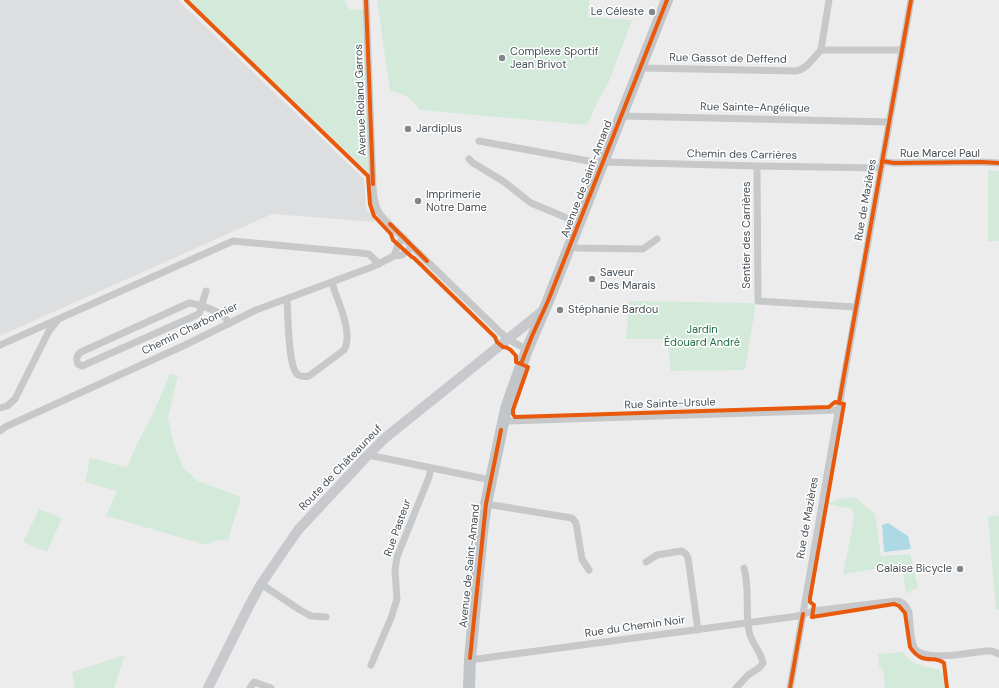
<!DOCTYPE html>
<html>
<head>
<meta charset="utf-8">
<style>
  body { margin:0 }
  canvas { display:block; background:#edecec }
</style>
</head>
<body>
<canvas width="999" height="688"></canvas>
<script>
const g = document.querySelector('canvas').getContext('2d');
g.lineJoin = 'round';
function fill(path, color) { g.fillStyle = color; g.fill(path, 'evenodd'); }
function trace(path, color, width, dash) { g.strokeStyle = color; g.lineWidth = width; g.lineCap = dash ? 'butt' : 'round'; g.setLineDash(dash || []); g.stroke(path); }
function label(font, color, halo, rows, align = 'center') {
  g.font = font + ' "DM Sans",sans-serif'; g.lineWidth = 3; g.setLineDash([]); g.textBaseline = 'middle'; g.strokeStyle = halo; g.fillStyle = color; for (const [text, x, y, turn = 0] of rows) {
    g.save(); g.translate(x, y); g.rotate((+turn || 0) * Math.PI / 180); g.textAlign = isNaN(turn) ? turn : align; if (halo) g.strokeText(text, 0, 0); g.fillText(text, 0, 0); g.restore();
  }
}
const airport = new Path2D(`
  M0 0H178L364 179 366 208 375 222 272 214 0 336Z`);
const green = new Path2D(`
  M188 0H344L349 9 363 10 369 173Z
  M377 0H589L588 17 632 20 608 84 600 97 587 125 420 110C411 98 405 93 390 91Z
  M988 170 999 171V241H988Z
  M629 301 756 303 745 370 671 371 667 339H626Z
  M170 374 178 375 168 418 174 445 184 469 198 481 241 497 228 541 216 540 207 545 106 516 117 491 85 482 90 458 127 467 137 444 150 420Z
  M855 497 875 514 881 556 910 554 918 587 906 594 902 565 843 574 854 519 852 509 827 504 838 499Z
  M39 509 62 518 47 552 23 542Z
  M999 515V609H996L988 517Z
  M903 652C907 657 911 662 918 664 925 668 941 667 944 675 946 678 945 684 945 688H885L883 670 881 669 880 667H879L878 654Z
  M125 655 114 688H75L72 672Z`);
const water = new Path2D(`
  M888 523 908 536 911 549 884 552 882 525Z`);
const street = new Path2D(`
  M366 0 373 188C375 212 379 214 395 230L500 332 508 339 527 350
  M821 50 829 0
  M641 68 796 71C807 69 813 58 821 50H902
  M621 116 889 122
  M479 141 594 162 602 165
  M469 159 473 163 503 181 531 203 579 223
  M882 161 894 163 981 162 999 163
  M603 162 757 166 881 168
  M757 166 758 301 856 307
  M570 246 577 248 643 249 657 239
  M394 256 398 244 404 238
  M206 291 199 314 82 366 78 364C76 359 76 356 81 352L189 303C198 304 216 310 223 316 226 317 227 321 229 324
  M287 299C288 313 288 366 297 374 301 377 305 377 309 376L344 350C354 333 337 300 332 283
  M0 345 233 241 361 253 369 254 379 264
  M0 408 7 406 15 399 49 331 57 321
  M504 419 510 421 838 410
  M0 431 5 427 183 346 256 310 372 267 394 256 402 255 412 247
  M368 455 491 480
  M486 504 572 518 576 523 582 559 589 570
  M646 562 657 555 675 552 682 551 686 554 688 558 698 630
  M261 584 300 610 311 616 326 617
  M470 658 477 659 776 619 798 616 813 611 896 601C903 601 906 606 909 612 910 621 910 641 915 649 925 662 970 653 985 651H992L999 654
  M371 665 391 618 397 599 395 570 397 557 429 477 431 468
  M250 688 254 682 271 688
  M736 688 748 675 759 668 763 663C761 651 751 643 749 631 745 610 750 588 744 568
  M790 688 845 372 911 0`);
const secondary = new Path2D(`
  M208 688 249 606 261 584 298 530 368 455 385 438 508 339 544 310`);
const primary = new Path2D(`
  M469 688 470 658 482 532 486 504 492 475 506 409 512 391 527 350 548 301 667 0`);
const cycleway = new Path2D(`
  M186 0 368 176 370 204 374 216 391 234 393 240 412 257 414 258 495 337 497 342 503 347C509 347 512 351 516 356V362L528 367 513 410V414L515 417 829 407 835 402 844 404 810 598V602L814 605 812 617 894 604 899 606 905 613 910 647C923 667 934 654 944 663L947 688
  M366 0 373 184
  M882 161 894 163 981 162 999 163
  M390 224 427 261
  M521 364 532 336 548 301 667 0
  M839 403 911 0
  M470 658 486 504 501 430
  M790 688 803 614`);
const markers = [
  [652,12,4,"#80868a"],
  [502,58,4,"#80868a"],
  [408,129,4,"#80868a"],
  [418,201,4,"#80868a"],
  [592,279,4,"#80868a"],
  [560,310,4,"#80868a"],
  [960,569,4,"#80868a"]
];
const poiNames = [
  ["Le Céleste",644,12,"right"],
  ["Complexe Sportif",510,52],
  ["Jean Brivot",510,65],
  ["Jardiplus",416,129],
  ["Imprimerie",426,195],
  ["Notre Dame",426,208],
  ["Saveur",600,273],
  ["Des Marais",600,286],
  ["Stéphanie Bardou",568,310],
  ["Calaise Bicycle",952,569,"right"]
];
const streetNames = [
  ["Rue Gassot de Deffend",728,59,1],
  ["Avenue Roland Garros",361,100,-92],
  ["Rue Sainte-Angélique",755,108,1],
  ["Rue Marcel Paul",940,154],
  ["Chemin des Carrières",742,155,1],
  ["Avenue de Saint-Amand",587,179,-69],
  ["Rue de Mazières",866,200,-80],
  ["Sentier des Carrières",747,235,-90],
  ["Chemin Charbonnier",190,329,-26],
  ["Rue Sainte-Ursule",670,404,-2],
  ["Route de Châteauneuf",341,468,-46],
  ["Rue de Mazières",808,518,-80],
  ["Rue Pasteur",398,528,-70],
  ["Avenue de Saint-Amand",470,566,-84],
  ["Rue du Chemin Noir",635,627,-8]
];
const parkNames = [
  ["Jardin",702,330],
  ["Édouard André",702,343]
];
fill(airport, '#dddedf');
fill(green, '#d3eadb');
fill(water, '#acd9e4');
trace(street, '#c7c8ca', 7);
trace(secondary, '#c7c9cc', 10);
trace(primary, '#c3c6c8', 12);
trace(cycleway, '#e8590c', 4);
for (const [x, y, r, color] of markers) { const dot = new Path2D(); dot.arc(x, y, r, 0, 2 * Math.PI); g.fillStyle = color; g.fill(dot); trace(dot, '#fff', 1.5); }
label('11px', '#464f56', '#fff', poiNames, 'left');
label('11px', '#464f56', '#fff', streetNames);
label('11px', '#216d45', '#fff', parkNames);
</script>
</body>
</html>
